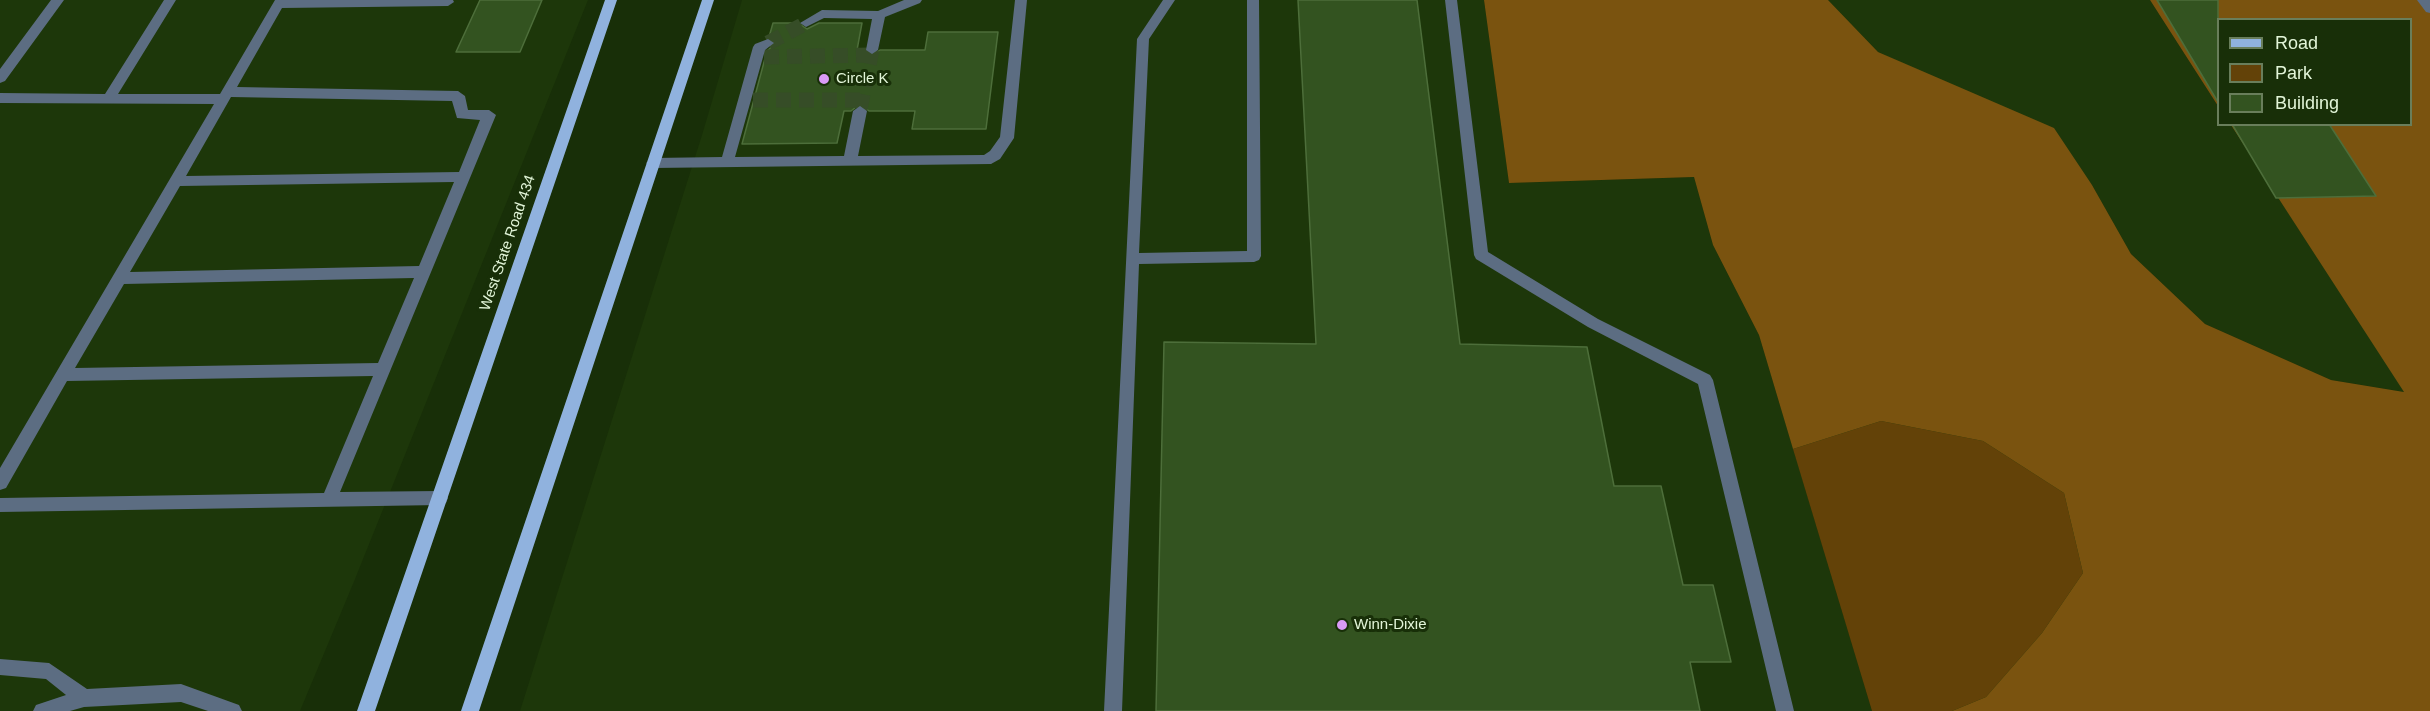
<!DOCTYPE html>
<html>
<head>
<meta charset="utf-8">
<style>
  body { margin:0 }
  #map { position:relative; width:2430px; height:711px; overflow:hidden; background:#182f08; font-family:Arial,sans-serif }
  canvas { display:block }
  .legend { position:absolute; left:2217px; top:18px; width:195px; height:108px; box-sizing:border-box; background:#182f08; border:2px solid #697e5b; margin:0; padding:8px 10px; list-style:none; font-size:18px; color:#e2f5d8 }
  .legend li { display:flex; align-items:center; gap:12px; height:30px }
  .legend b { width:30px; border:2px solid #697e5b }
</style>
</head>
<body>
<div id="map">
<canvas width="2430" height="711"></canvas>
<ul class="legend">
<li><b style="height:8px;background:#90b2de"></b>Road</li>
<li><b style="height:16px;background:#634208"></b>Park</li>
<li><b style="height:16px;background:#335320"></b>Building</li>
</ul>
</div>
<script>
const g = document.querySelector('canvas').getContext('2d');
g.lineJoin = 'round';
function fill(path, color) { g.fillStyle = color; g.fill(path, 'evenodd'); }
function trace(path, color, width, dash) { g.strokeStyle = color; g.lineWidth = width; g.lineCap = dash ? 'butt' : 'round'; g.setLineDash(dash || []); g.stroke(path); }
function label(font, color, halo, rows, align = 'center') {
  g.font = font + ' Arial,sans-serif'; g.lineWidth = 6; g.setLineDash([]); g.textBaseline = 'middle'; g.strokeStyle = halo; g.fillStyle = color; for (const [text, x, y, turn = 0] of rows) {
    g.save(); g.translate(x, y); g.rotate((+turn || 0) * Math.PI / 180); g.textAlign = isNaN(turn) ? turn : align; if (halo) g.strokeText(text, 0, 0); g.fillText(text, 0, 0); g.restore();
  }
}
const built = new Path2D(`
  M0 0H588L353 584 300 711H0Z
  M742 0H1484L1509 183 1694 177 1713 245 1759 335 1872 711H520L702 135Z
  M1828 0H2150L2218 106V124L2231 125 2405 392 2331 380 2205 324 2131 254 2092 185 1937 79 1878 52Z`);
const green = new Path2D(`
  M1881 421 1983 441 2064 493 2083 573 2042 633 1986 697 1952 711H1872L1793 449Z`);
const forest = new Path2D(`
  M1484 0H1828L1878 52 2054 128 2092 185 2131 254 2205 324 2331 380 2404 392 2231 125 2410 124V20H2218V106L2150 0H2430V711H1952L1986 697 2042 633 2083 573 2064 493 1983 441 1881 421 1793 449 1759 335 1713 245 1694 177 1509 183Z`);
const building = new Path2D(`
  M480 0H542L520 52H456Z
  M1298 0H1417L1460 344 1587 347 1614 486H1661L1683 585H1713L1731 662H1690L1700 711H1156L1164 342 1316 344Z
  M2157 0H2218V102Z
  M773 23H798L807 29 819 23H862L857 50H864L871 56 880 50H925L928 32H998L986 129H912L915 111H869L860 104 851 111H844L837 143 742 144 767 51 776 43 769 37Z
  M2232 124H2329L2376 196 2276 198Z`);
const minorTunnel = new Path2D(`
  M768 43 806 23
  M764 57 871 55
  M753 100H862
  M860 109 872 50`);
const minor = new Path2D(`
  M51 0H64L5 81 0 83V69Z
  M164 0H176L118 94H220L275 0H453L454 2 448 6 282 8 237 87 458 91 465 96 468 110H489L496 115 340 492 440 491 446 493 448 498 446 503 440 505 0 512V498L324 493 373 376 67 381 6 488 0 490V468L214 104 0 103V93L105 94ZM231 97 452 101 457 118 480 120 459 172 186 176ZM454 182 419 266 130 272 180 186ZM414 278 378 363 75 368 124 284Z
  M904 0H922L920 3 885 17 878 50 872 54 866 50 872 19 824 18 806 27 800 23 822 10 878 11Z
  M1015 0H1027L1014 138 1000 159 991 164 653 168 646 163 653 158 722 157 753 47 755 44 768 39 774 43 765 50 735 157 844 156 853 111 860 106 867 111 858 156 984 155 990 151 1000 137Z
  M1163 0H1175L1149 39 1139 253 1247 251V0H1259L1261 256 1259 260 1254 262 1139 264 1122 711H1104L1137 39Z
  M1445 0H1457L1488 252 1598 319 1710 375 1713 380 1794 711H1776L1698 384 1588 327 1476 259 1474 255Z
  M2417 0H2430V13L2426 12Z
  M0 659 49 663 87 689 181 684 239 705 242 711H208L181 702 84 707 70 711H33L36 705 66 695 46 679 0 675Z`);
const major = new Path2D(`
  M605 0H617L375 711H357Z
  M702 0H714L479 711H461Z`);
const markers = [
  [824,79,6,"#da9af6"],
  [1342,625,6,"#da9af6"]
];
const poiNames = [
  ["Circle K",836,79],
  ["Winn-Dixie",1354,625]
];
const streetNames = [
  ["West State Road 434",508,243,-71]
];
fill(built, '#1d370a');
fill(green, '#634208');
fill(forest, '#7a530f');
fill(building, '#335320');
trace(building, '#4d6e3a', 1.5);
trace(minorTunnel, '#364d27', 15, [15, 8]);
fill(minor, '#5c6d82');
fill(major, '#90b2de');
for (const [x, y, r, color] of markers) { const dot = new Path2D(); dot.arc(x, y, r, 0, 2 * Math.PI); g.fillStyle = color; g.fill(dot); trace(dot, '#182f08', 2); }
label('15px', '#e2f5d8', '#182f08', poiNames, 'left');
label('15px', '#e2f5d8', '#182f08', streetNames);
</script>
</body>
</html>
